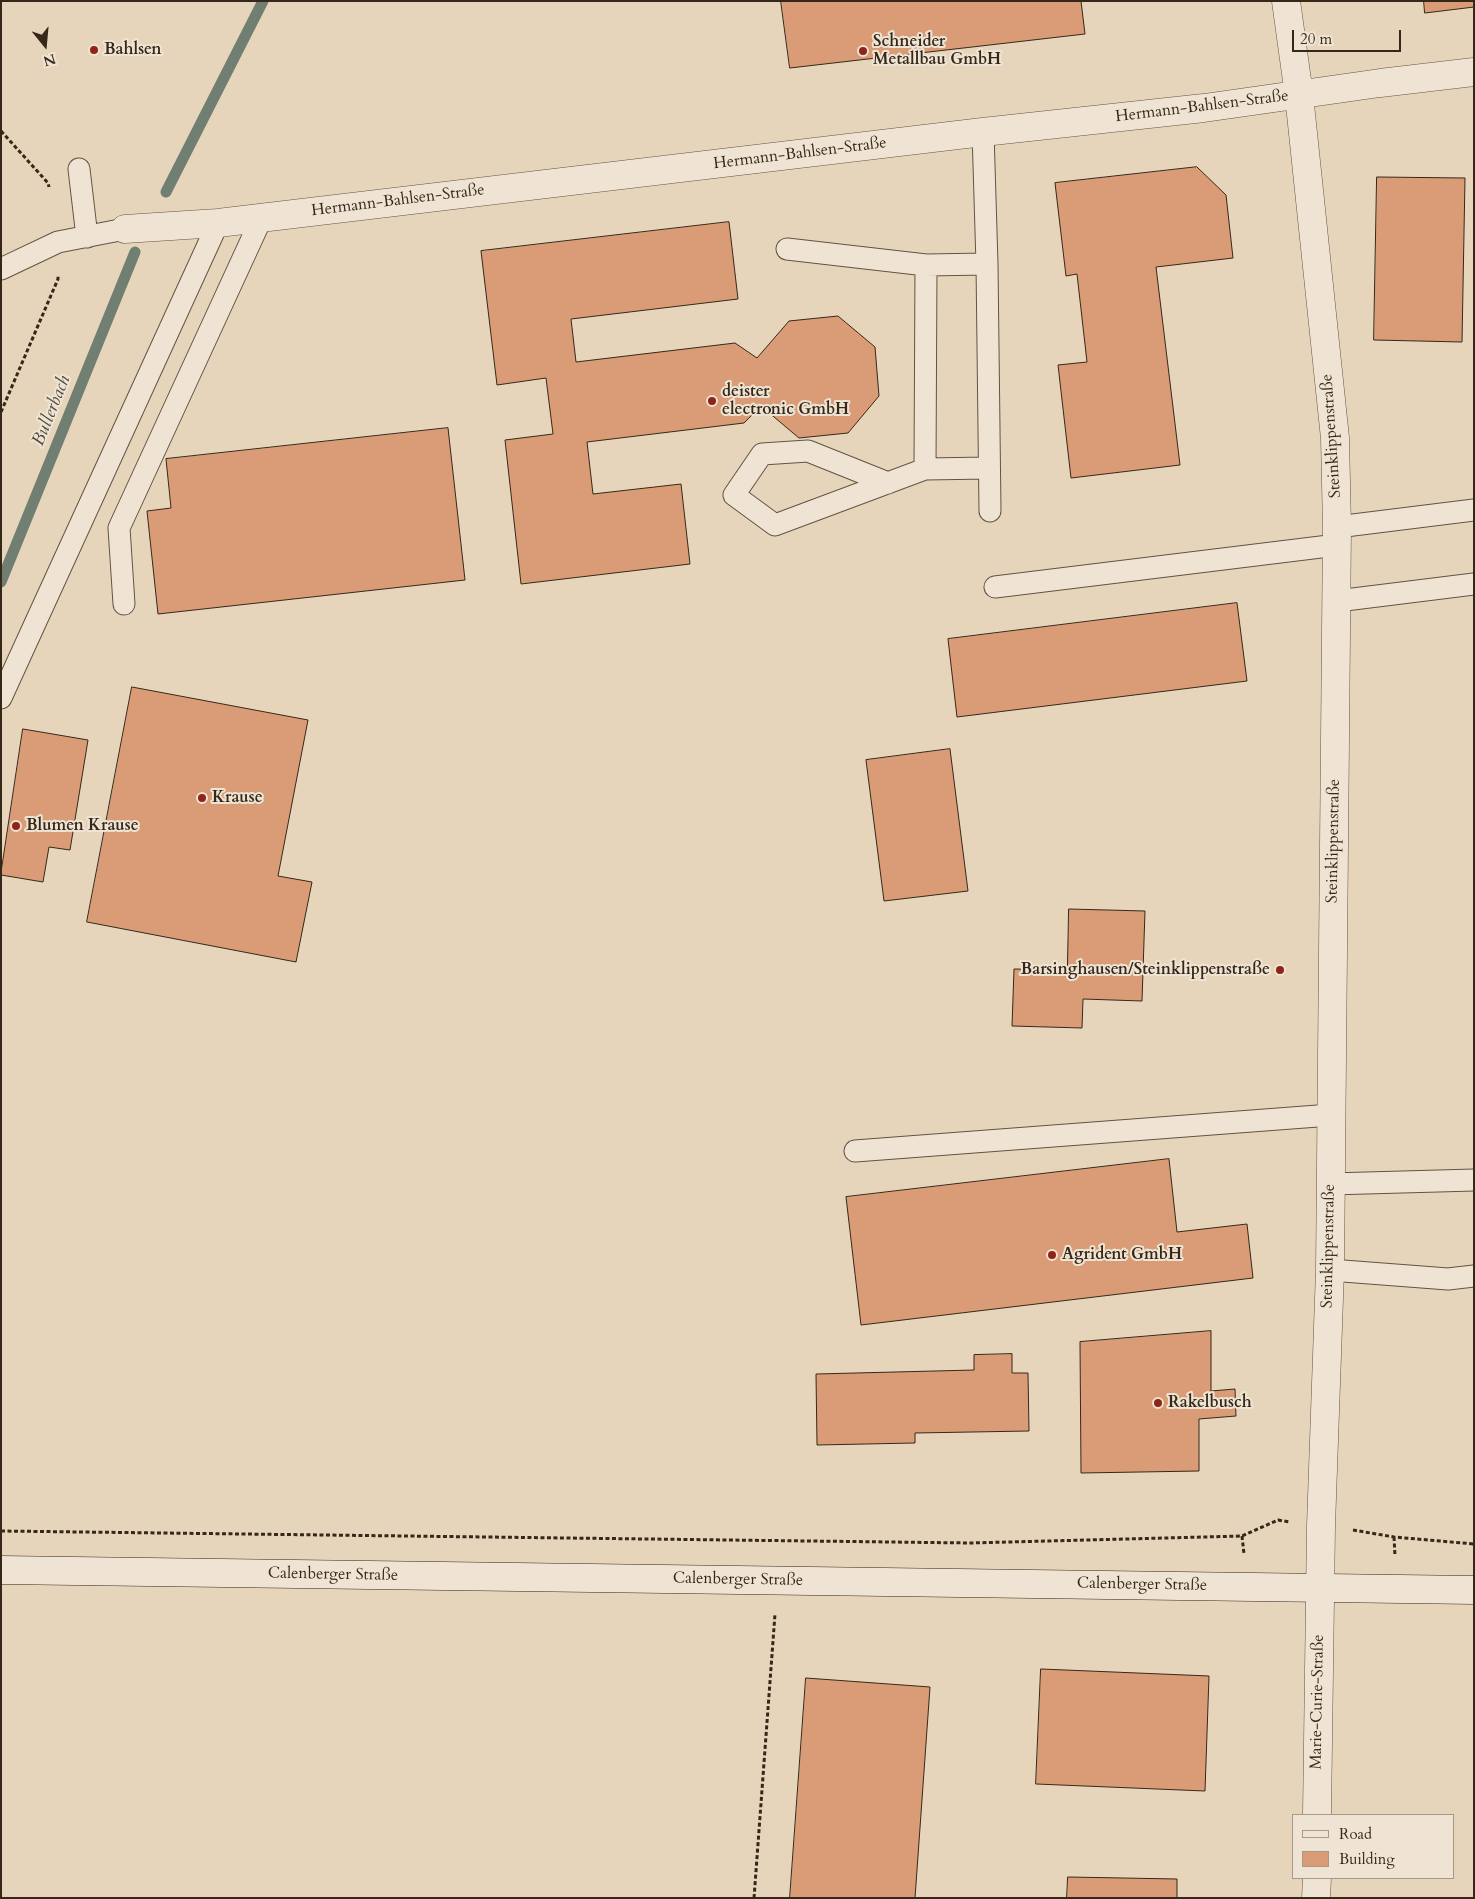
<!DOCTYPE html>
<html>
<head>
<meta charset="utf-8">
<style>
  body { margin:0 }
  #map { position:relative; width:1475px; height:1899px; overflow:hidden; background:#e7d5bb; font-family:Cardo,serif }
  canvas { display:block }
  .frame { position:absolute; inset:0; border:2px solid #352819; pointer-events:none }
  .legend { position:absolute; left:1292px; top:1814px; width:162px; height:65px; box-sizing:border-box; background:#efe4d3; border:1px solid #a59989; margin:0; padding:6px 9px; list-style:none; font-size:15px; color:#352819 }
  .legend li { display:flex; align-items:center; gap:10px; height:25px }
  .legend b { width:25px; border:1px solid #a59989 }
  .north { position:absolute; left:20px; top:20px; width:50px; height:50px; -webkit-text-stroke:4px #efe4d3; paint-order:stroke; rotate:163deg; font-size:14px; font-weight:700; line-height:20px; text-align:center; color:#352819 }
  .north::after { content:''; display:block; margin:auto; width:18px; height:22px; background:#352819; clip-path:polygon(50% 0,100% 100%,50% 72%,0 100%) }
  .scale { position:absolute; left:1292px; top:30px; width:109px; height:22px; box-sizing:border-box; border:2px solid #352819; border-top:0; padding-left:6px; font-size:15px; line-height:18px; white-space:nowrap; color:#352819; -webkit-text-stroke:4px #efe4d3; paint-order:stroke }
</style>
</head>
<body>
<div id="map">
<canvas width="1475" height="1899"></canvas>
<div class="frame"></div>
<ul class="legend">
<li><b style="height:6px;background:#efe4d3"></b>Road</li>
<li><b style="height:14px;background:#d99c77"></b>Building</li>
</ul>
<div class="north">N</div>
<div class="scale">20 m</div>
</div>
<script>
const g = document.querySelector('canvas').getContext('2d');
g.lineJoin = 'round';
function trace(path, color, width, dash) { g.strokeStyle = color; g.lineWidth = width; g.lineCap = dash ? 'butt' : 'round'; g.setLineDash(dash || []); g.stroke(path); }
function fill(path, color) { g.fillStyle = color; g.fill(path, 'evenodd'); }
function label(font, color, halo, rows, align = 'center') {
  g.font = font + ' Cardo,serif'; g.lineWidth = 4; g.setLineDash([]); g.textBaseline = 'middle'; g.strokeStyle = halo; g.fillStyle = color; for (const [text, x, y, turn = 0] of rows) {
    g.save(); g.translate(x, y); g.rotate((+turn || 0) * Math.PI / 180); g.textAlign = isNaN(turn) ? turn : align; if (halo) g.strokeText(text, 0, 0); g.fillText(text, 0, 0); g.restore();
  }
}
const stream = new Path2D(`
  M166 192 263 1
  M1 582 135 252`);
const building = new Path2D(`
  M781 1H1081L1085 34 790 68Z
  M1424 1H1474V7L1425 13Z
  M1197 167 1226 195 1233 258 1156 267 1180 465 1071 478 1058 365 1087 362 1077 274 1066 276 1055 183Z
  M1377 177 1465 178 1462 342 1374 340Z
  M729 222 738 299 571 319 576 362 735 343 757 358 789 321 838 316 875 347 879 396 848 433 799 438 761 406 744 423 587 442 593 494 681 484 690 564 521 584 505 440 553 434 546 378 497 385 481 251Z
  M448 428 465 580 158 614 147 511 171 508 166 459Z
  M1237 603 1247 681 957 717 948 639Z
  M132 687 308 720 278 876 312 882 296 962 87 922Z
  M23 729 88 740 70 850 49 847 43 882 1 875Z
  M950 749 968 891 884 901 866 760Z
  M1069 909 1145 911 1142 1001 1083 999 1082 1028 1012 1026 1014 969 1067 970Z
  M1169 1159 1177 1232 1247 1224 1253 1278 861 1325 846 1197Z
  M1211 1331V1391L1235 1389 1236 1416 1199 1419V1471L1081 1473 1080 1342Z
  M1012 1354V1373H1028L1029 1431 915 1433V1443L817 1445 816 1374 974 1370V1355Z
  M1041 1669 1209 1676 1205 1791 1036 1784Z
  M806 1678 930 1687 915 1898H790Z
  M1068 1877 1177 1879V1898H1067Z`);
const path = new Path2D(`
  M1 131 48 183 49 187
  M1 412 58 279V275
  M1353 1530 1394 1537 1474 1544
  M1 1531 971 1543 1242 1536 1278 1520 1290 1522
  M1242 1536 1244 1554
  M1394 1537 1395 1556
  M754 1898 775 1614`);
const lane = new Path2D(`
  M983 132 987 264 990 511
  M79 169 87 237
  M787 249 926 265 987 264
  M926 265 925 469 988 468
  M1 269 58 242 125 229
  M888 483 808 451 762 454 734 495 775 525 925 469
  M1337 527 1474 510
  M995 587 1337 545
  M1337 601 1474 584
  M124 604 119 528 262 217
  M1 698 218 223
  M855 1151 1331 1115
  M1330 1184 1474 1180
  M1330 1270 1448 1279 1474 1276`);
const street = new Path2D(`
  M1286 1 1299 95 1335 438 1337 527 1330 1270 1321 1526 1317 1815
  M125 229 218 223 983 132 1204 108 1380 83 1474 72
  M1316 1898 1317 1878`);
const secondary = new Path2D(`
  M1 1570 1474 1590`);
const markers = [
  [94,50,5,"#8f2418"],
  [863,51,5,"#8f2418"],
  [712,401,5,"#8f2418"],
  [202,798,5,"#8f2418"],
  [16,826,5,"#8f2418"],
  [1280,970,5,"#8f2418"],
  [1052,1255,5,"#8f2418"],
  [1158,1403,5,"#8f2418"]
];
const poiNames = [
  ["Schneider",873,42],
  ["Metallbau GmbH",873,60],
  ["Bahlsen",104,50],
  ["deister",722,392],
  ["electronic GmbH",722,410],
  ["Krause",212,798],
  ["Blumen Krause",26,826],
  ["Barsinghausen/Steinklippenstraße",1270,970,"right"],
  ["Agrident GmbH",1062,1255],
  ["Rakelbusch",1168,1403]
];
const streetNames = [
  ["Hermann-Bahlsen-Straße",1202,107,-7],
  ["Hermann-Bahlsen-Straße",800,154,-7],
  ["Hermann-Bahlsen-Straße",398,201,-7],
  ["Steinklippenstraße",1332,436,-94],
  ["Steinklippenstraße",1334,841,-89],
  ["Steinklippenstraße",1329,1246,-89],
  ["Calenberger Straße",333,1575,1],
  ["Calenberger Straße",738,1580,1],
  ["Calenberger Straße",1142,1585,1],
  ["Marie-Curie-Straße",1318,1702,-89]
];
const waterNames = [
  ["Bullerbach",52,411,-68]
];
trace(stream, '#707f72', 11);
fill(building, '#d99c77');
trace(building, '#352819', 1);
trace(lane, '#625342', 23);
trace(street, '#625342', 29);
trace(secondary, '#352819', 29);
trace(path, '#352819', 3, [4, 2.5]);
trace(lane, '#efe4d3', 21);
trace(street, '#efe4d3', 28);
trace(secondary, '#efe4d3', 28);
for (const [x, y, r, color] of markers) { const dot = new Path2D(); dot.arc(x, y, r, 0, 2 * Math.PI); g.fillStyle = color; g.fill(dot); trace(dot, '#efe4d3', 2); }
label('bold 16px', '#352819', '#efe4d3', poiNames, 'left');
label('16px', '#352819', '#efe4d3', streetNames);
label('italic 18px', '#4e4c3e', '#efe4d3', waterNames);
</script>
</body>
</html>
